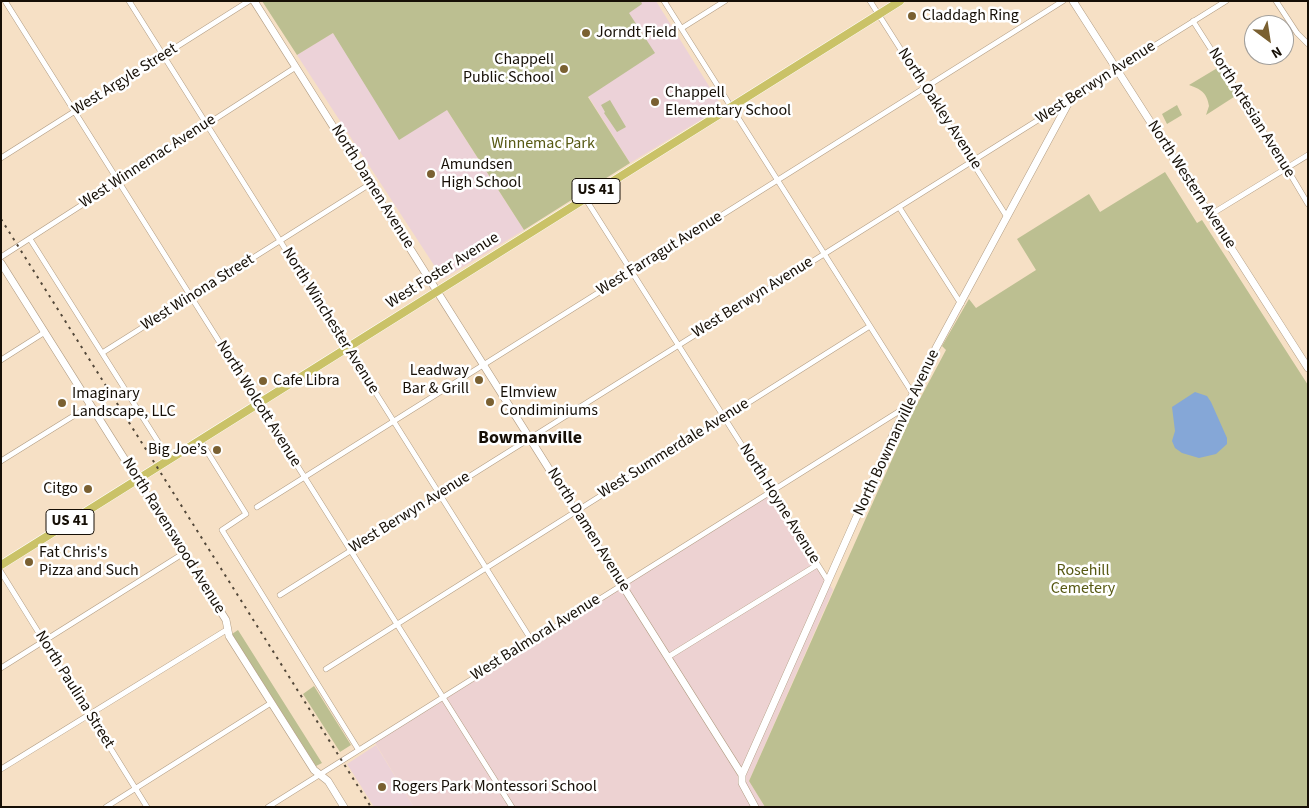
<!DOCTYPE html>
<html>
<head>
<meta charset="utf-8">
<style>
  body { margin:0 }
  #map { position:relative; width:1309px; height:808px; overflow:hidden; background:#f6e0c5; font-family:"Source Sans 3",sans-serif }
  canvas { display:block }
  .frame { position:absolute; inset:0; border:2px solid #160f06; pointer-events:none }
  .north { position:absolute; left:1244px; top:15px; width:50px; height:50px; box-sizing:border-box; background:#fff; border:1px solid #a29f9b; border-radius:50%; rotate:149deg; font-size:14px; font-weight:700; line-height:20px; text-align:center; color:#160f06 }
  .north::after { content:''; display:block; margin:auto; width:18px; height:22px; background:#7a6031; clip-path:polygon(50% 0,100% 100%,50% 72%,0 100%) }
</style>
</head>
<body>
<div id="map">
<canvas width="1309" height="808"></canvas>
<div class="frame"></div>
<div class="north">N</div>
</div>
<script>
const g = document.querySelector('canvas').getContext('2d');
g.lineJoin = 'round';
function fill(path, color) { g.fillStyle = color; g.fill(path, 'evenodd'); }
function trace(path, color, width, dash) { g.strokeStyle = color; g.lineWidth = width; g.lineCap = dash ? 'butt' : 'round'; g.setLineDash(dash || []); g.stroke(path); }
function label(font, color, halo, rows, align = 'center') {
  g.font = font + ' "Source Sans 3",sans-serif'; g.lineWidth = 5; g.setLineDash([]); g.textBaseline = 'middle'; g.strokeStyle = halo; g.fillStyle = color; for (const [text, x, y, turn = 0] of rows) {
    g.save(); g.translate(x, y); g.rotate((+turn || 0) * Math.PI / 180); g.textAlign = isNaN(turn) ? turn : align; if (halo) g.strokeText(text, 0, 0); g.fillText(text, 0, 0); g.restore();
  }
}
const industrial = new Path2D(`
  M769 492 833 590 749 781 765 807H414L374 741Z`);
const education = new Path2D(`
  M511 1H656L722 107 630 163 588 96Z
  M332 33 447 110 524 230 443 279 297 55Z
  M376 745 414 807H374L347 764Z`);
const green = new Path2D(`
  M262 1H641L642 4 629 13 655 53 588 97 630 163 524 230 447 110 399 140 333 33 297 55Z
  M1219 67 1237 95 1206 115 1209 106C1207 92 1200 89 1189 85Z
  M610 100 626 127 617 132 604 113 605 112 601 105Z
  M1177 105 1182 115 1167 124 1162 114Z
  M1165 172 1197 223 1202 220 1308 385V807H765L749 781 914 410 946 350 942 346 969 299 976 308 1036 270 1017 239 1089 194 1100 212Z
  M238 630 322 763 316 766 232 634Z
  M314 686 351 745 340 752 303 694Z`);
const water = new Path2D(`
  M1195 392 1207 396 1211 402 1227 438V444L1216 454 1199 458 1182 453 1175 448 1172 441 1175 431 1172 407Z`);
const street = new Path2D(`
  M5 1 512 807
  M129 1 532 641
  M664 1 913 394
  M870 1 1007 217
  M1276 1 1297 33 1308 44
  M1193 21 1283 162 1308 204
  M682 28 725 1
  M1117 69 1226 1
  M1 158 249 1
  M585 198 828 581
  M899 207 961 304
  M1210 215 1308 155
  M30 239 169 459
  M1 257 296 67
  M102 353 370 184
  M1 360 45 332
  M200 440 246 514 222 530 358 749
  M1 461 91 405
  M257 507 1063 1
  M1 572 147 807
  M280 595 1070 100
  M668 657 817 565
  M1 668 184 553
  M326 669 870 326
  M1 769 228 629
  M106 807 271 703
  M268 807 906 407`);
const secondary = new Path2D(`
  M254 1 742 775V783L755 807
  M1073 1 1308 368
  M1 263 226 620 229 636 314 770 328 781 344 807
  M742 775 896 428 936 348 1070 100 1117 69`);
const primary = new Path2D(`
  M1 565 900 1`);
const rail = new Path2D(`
  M1 219 371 807`);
const markers = [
  [912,16,5,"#7a6031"],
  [586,33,5,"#7a6031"],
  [564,69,5,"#7a6031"],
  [655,102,5,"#7a6031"],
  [431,174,5,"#7a6031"],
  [479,380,5,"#7a6031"],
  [263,381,5,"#7a6031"],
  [490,402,5,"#7a6031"],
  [62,403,5,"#7a6031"],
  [217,450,5,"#7a6031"],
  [88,489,5,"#7a6031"],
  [29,562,5,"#7a6031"],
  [382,787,5,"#7a6031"]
];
const shields = [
  [596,191,48],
  [70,522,48]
];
const shieldNames = [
  ["US 41",596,191],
  ["US 41",70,522]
];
const poiNames = [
  ["Claddagh Ring",922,16],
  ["Jorndt Field",596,33],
  ["Chappell",554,60,"right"],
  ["Public School",554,78,"right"],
  ["Chappell",665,93],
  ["Elementary School",665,111],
  ["Amundsen",441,165],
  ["High School",441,183],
  ["Leadway",469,371,"right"],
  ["Bar & Grill",469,389,"right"],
  ["Cafe Libra",273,381],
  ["Elmview",500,393],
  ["Condiminiums",500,411],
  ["Imaginary",72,394],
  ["Landscape, LLC",72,412],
  ["Big Joe’s",207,450,"right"],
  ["Citgo",78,489,"right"],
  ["Fat Chris's",39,553],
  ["Pizza and Such",39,571],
  ["Rogers Park Montessori School",392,787]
];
const streetNames = [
  ["West Argyle Street",125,80,-32],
  ["West Berwyn Avenue",1096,83,-33],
  ["North Oakley Avenue",939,109,57],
  ["North Artesian Avenue",1251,113,58],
  ["West Winnemac Avenue",148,162,-33],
  ["North Western Avenue",1191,185,57],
  ["North Damen Avenue",372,187,58],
  ["West Farragut Avenue",660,254,-32],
  ["West Foster Avenue",443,271,-32],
  ["West Winona Street",198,293,-32],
  ["West Berwyn Avenue",753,298,-32],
  ["North Winchester Avenue",330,321,58],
  ["North Wolcott Avenue",258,404,58],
  ["North Bowmanville Avenue",897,433,-65],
  ["West Summerdale Avenue",674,449,-32],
  ["North Hoyne Avenue",779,504,58],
  ["West Berwyn Avenue",410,513,-32],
  ["North Damen Avenue",588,530,58],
  ["North Ravenswood Avenue",173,536,58],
  ["West Balmoral Avenue",536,638,-32],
  ["North Paulina Street",74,690,58]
];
const parkNames = [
  ["Winnemac Park",543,144],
  ["Rosehill",1083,571],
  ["Cemetery",1083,589]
];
const neighbourhoodNames = [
  ["Bowmanville",530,439]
];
fill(industrial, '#edd2d2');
fill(education, '#ecd2d8');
fill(green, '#bcbf91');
fill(water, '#85a7d7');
trace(street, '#b19c83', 6);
trace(secondary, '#b19c83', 8);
trace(primary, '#fff', 9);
trace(street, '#fff', 5);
trace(secondary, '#fff', 7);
trace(primary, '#cac267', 8);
trace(rail, '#524739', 2, [2.5, 5]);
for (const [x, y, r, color] of markers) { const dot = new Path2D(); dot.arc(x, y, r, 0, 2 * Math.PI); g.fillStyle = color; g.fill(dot); trace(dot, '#fff', 2); }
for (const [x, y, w] of shields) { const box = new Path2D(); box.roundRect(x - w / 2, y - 12.5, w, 25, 4); g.fillStyle = '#fff'; g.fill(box); trace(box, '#160f06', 1); }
label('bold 15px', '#160f06', null, shieldNames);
label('16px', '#160f06', '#fff', poiNames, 'left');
label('16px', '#160f06', '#fff', streetNames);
label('16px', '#575914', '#fff', parkNames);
label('bold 18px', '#160f06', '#fff', neighbourhoodNames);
</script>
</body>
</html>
